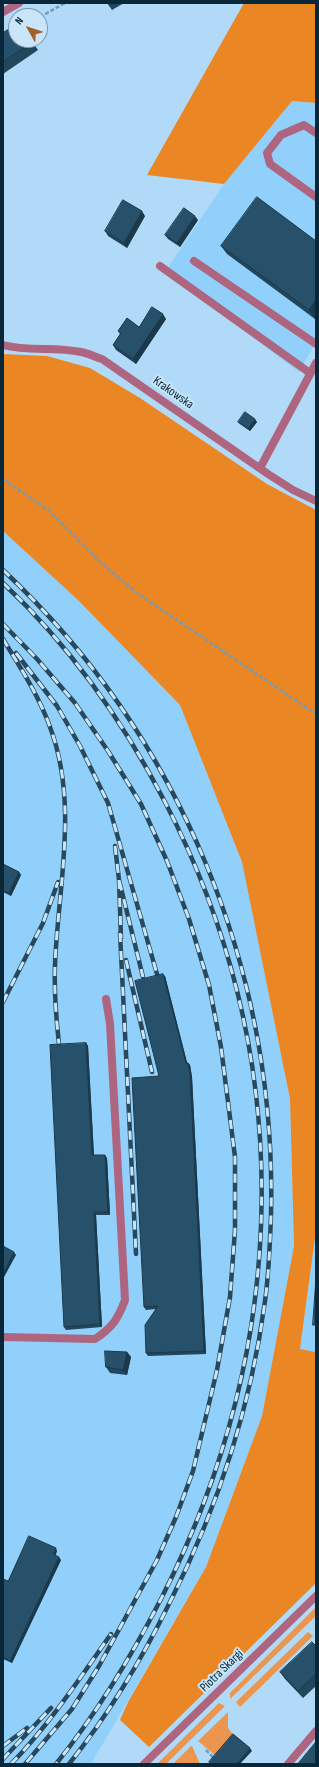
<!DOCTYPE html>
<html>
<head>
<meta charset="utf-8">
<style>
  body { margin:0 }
  #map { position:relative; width:319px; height:1767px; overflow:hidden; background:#b0daf7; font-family:"Sofia Sans Condensed",sans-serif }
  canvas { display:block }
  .frame { position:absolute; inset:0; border:4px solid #082739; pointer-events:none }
  .north { position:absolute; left:8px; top:8px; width:40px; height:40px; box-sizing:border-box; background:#c9e5f9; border:1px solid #7c99ac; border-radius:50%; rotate:309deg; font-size:11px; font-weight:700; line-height:16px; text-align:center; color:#082739 }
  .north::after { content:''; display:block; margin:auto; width:14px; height:18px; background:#a2612b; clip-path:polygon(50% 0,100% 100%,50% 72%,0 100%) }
</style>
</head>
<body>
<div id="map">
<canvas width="319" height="1767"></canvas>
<div class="frame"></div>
<div class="north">N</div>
</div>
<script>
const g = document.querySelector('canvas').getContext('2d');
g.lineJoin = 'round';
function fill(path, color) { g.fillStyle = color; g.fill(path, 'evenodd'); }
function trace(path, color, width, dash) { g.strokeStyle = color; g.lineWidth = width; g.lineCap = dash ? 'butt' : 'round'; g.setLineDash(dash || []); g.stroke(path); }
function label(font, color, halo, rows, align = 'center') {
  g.font = font + ' "Sofia Sans Condensed",sans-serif'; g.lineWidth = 4; g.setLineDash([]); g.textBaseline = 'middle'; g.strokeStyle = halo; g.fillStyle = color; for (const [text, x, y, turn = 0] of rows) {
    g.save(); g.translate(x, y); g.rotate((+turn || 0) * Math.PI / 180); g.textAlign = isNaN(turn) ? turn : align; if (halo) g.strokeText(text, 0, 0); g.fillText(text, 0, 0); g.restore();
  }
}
const built = new Path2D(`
  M292 101 316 103V342L299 372 165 272 224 184Z
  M3 531 79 601 180 705 242 862 290 1099 294 1246 262 1416 206 1567 91 1764H3Z
  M316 1230V1352L300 1349Z`);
const green = new Path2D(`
  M316 1607V1616L230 1699V1693Z
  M308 1632 313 1636 240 1707 236 1702Z
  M219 1703 225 1706 166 1764H157Z
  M228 1712V1728L234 1736 216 1756 198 1741Z
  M192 1746 200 1764H173L191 1746Z`);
const forest = new Path2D(`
  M244 3H316V103L292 101 224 184 147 175Z
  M3 354 47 356 90 368 140 398 267 484 316 510V1230L300 1349 316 1352V1583L149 1747 120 1720 128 1702 206 1567 262 1416 294 1246 290 1099 242 862 180 705 79 601 3 531Z`);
const path = new Path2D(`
  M40 17 65 3
  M3 479 48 510 100 562 137 593 316 714
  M206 1750 214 1758`);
const service = new Path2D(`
  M316 133 304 125 281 135 267 153 270 164 316 197
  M194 261 316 344
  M160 266 310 373
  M260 468 316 363
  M3 1337 95 1339C112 1328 118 1319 125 1300L110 1024 106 999
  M288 1764 316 1731`);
const minor = new Path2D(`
  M3 12 19 3
  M3 345C29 352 55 346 81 352 88 353 95 357 102 359L268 474 293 490 316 501
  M144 1764 316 1596`);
const rail = new Path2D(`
  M3 570C181 737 277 972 271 1215 270 1244 269 1273 265 1301 251 1406 218 1507 170 1602 142 1659 109 1714 69 1764
  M3 583C70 646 123 721 165 802 298 1058 291 1344 161 1599 131 1657 97 1713 56 1764
  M3 624 37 659 75 703 108 751 141 804 167 861 189 919 209 985 221 1047 235 1157V1230L230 1297 217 1370 193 1471 176 1517 157 1560 99 1666 72 1709 25 1764
  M3 639C20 667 39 696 50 727 79 804 58 886 55 965 54 991 56 1017 59 1044
  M16 653 57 706 80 746 108 803 157 974
  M115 846 119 880 143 977
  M119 880 121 938
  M120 933 136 1254
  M126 960 152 1072
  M3 1002 43 923 58 882
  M3 1746 27 1728
  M3 1759 51 1708
  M11 1764C49 1725 80 1678 111 1634`);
const wall = new Path2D(`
  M107 3H124L112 10Z
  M3 33 31 40 38 50 3 74Z
  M145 216 127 248 108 236 105 231Z
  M198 220 180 247 168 239 165 235Z
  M316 241V317L315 319 227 254 221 246Z
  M166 319 136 364 116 350 113 345 120 334 118 331 139 327Z
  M238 422H257L250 431 240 424Z
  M3 864 19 872 21 875 11 896 3 892Z
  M165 976 187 1063H188L190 1065 192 1077 206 1354 148 1356 146 1353 156 1309 146 1310 144 1307Z
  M86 1043 88 1046 94 1155 107 1158 110 1215H96L102 1327 66 1330 64 1327Z
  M127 1352 131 1357 127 1375 110 1373 106 1367Z
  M57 1551 55 1555 61 1560 12 1663 3 1659V1579L8 1581Z
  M316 1646V1686L303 1698 285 1679 280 1672Z`);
const shadedWall = new Path2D(`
  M142 211 145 216 127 248 124 243Z
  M195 216 198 220 180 247 177 243Z
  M316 300V317L315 319 309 310Z
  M163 314 166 319 136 364 133 359Z
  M255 419 257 422 250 431 248 429Z
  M19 872 21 875 11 896 9 893Z
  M163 974 165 976 188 1066 186 1063Z
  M86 1043 88 1046 94 1158 92 1155Z
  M188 1063 190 1065 192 1077 206 1354 204 1351Z
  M105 1155 107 1158 110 1215 108 1212Z
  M94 1212 96 1215 102 1327 100 1324Z
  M14 1252 16 1255 3 1279V1273Z
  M127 1352 131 1357 127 1375 123 1370Z
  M56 1548 57 1551 55 1557 53 1554Z
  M59 1557 61 1560 12 1663 10 1661Z
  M250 1748 252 1751 240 1764H236Z`);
const building = new Path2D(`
  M16 25V40H31L32 42 3 62V33Z
  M257 197 316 241V300L309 310 221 246Z
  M123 200 142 211 124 243 105 231Z
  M184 208 195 216 177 243 165 235Z
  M152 307 163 314 133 359 113 345 121 333 118 331 127 318 139 327Z
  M245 412 255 419 248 429 238 422Z
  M3 864 19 872 9 893 3 891Z
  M163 974 186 1063H188L190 1074 204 1351 146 1353 145 1325 158 1306 144 1307 132 1078 159 1076 135 981Z
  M86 1043 92 1155H105L108 1212H94L100 1324 64 1327 50 1045Z
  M3 1246 14 1252 3 1273Z
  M316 1279V1325H313Z
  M105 1351 127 1352 123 1370 106 1367Z
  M29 1536 56 1548 53 1554 59 1557 10 1661 3 1657V1579L8 1581Z
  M312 1642 316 1646V1674L298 1691 280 1672Z
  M233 1734 250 1748 236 1764H212L209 1762Z
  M316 1742V1764H298Z`);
const streetNames = [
  ["Krakowska",173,393,35],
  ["Piotra Skargi",222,1671,-44]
];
fill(built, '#91d0fa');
fill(green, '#ec954e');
fill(forest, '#eb8625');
trace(path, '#759bb4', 2.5, [4, 2]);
trace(service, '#ae657f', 8);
trace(minor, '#ae657f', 8);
trace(rail, '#28495d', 4.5);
trace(rail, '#c9e5f9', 3, [9]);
fill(wall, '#22465c');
fill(shadedWall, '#1b394b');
fill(building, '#27516b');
trace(building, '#1b394b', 1);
label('13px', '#082739', '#c9e5f9', streetNames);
</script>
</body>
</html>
